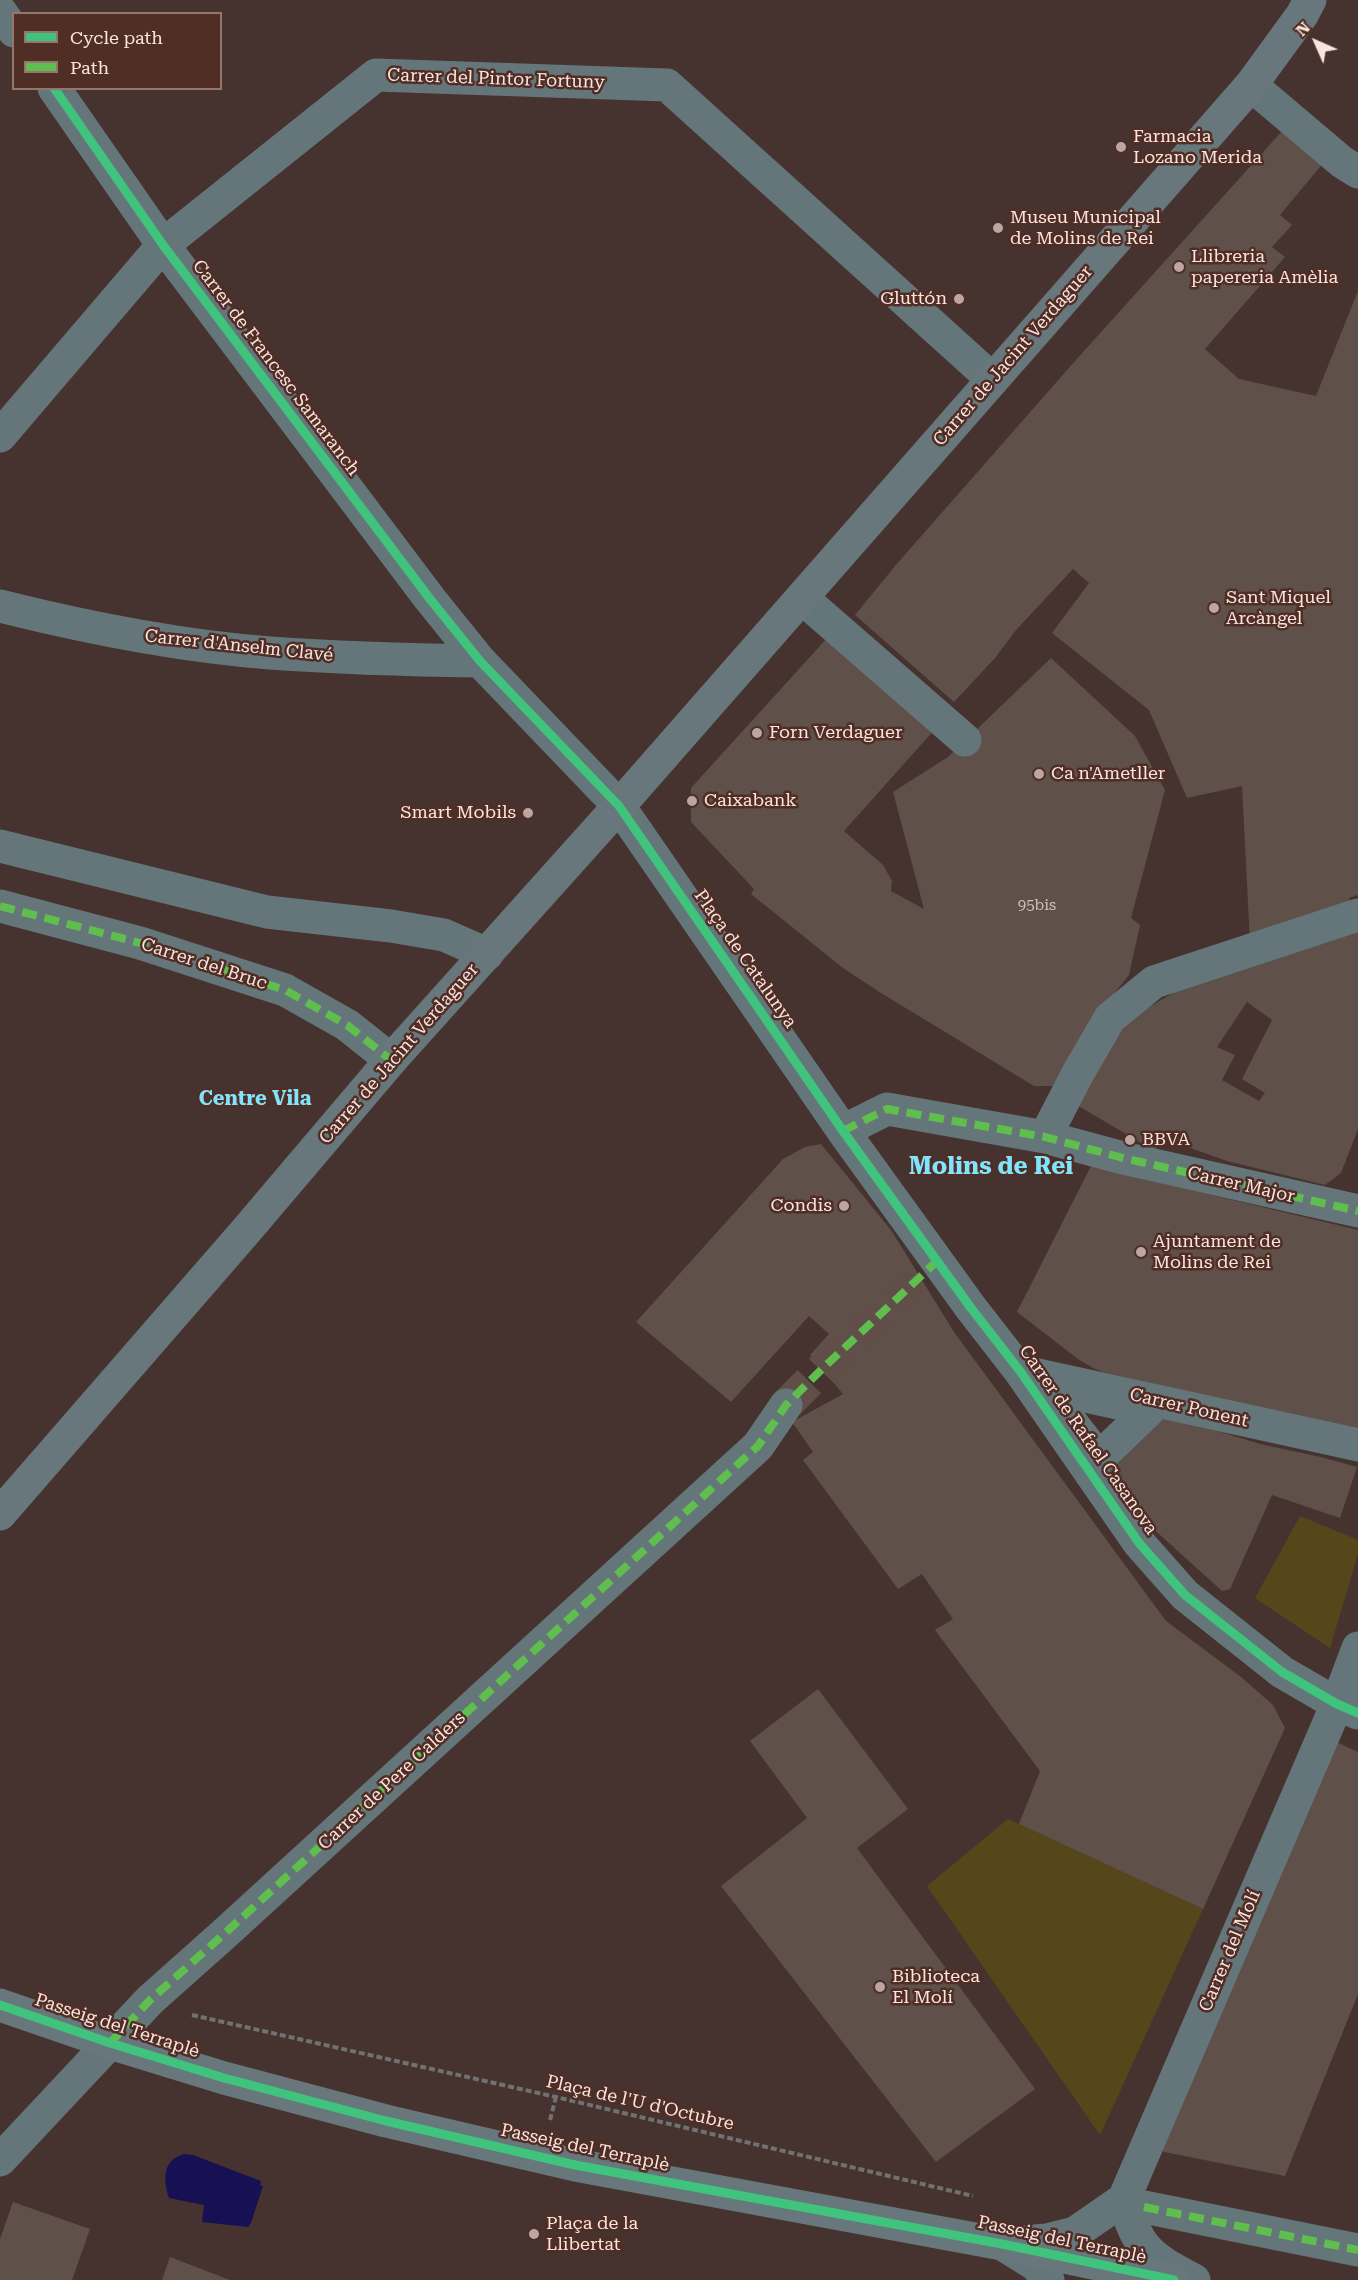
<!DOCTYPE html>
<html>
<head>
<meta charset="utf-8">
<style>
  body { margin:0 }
  #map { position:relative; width:1358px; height:2280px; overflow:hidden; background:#46332f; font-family:"Roboto Serif",serif }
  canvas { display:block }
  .legend { position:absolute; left:12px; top:12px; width:210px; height:78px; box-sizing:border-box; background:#502d25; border:2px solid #94766f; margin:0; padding:8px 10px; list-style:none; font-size:18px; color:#fbe4de }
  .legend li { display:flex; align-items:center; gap:12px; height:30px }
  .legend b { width:30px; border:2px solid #94766f }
  .north { position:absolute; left:1286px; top:12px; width:60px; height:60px; -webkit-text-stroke:4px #502d25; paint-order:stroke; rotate:315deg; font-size:16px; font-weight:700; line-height:24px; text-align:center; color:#fbe4de }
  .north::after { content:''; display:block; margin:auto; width:21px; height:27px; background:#fbe4de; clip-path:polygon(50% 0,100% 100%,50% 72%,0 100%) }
</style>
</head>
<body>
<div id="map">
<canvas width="1358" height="2280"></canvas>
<ul class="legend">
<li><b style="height:8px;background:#40c37c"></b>Cycle path</li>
<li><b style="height:8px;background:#5fbe4e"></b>Path</li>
</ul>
<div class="north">N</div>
</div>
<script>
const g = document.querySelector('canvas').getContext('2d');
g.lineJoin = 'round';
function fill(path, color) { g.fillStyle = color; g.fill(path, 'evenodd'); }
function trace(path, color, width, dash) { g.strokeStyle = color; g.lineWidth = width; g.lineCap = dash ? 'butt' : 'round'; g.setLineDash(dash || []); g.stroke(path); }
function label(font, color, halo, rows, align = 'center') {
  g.font = font + ' "Roboto Serif",serif'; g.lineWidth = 5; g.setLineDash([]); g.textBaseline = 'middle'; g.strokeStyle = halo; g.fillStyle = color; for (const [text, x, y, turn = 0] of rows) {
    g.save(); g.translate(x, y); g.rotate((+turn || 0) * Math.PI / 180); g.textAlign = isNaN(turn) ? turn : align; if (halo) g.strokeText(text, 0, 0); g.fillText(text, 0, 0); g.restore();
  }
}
const green = new Path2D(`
  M1300 1516 1358 1540V1554L1330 1648 1255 1598Z
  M1008 1819 1203 1909 1100 2135 927 1886Z`);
const water = new Path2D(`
  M184 2154 193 2155 261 2181 260 2185 263 2186 251 2223 248 2227 202 2222 204 2205 169 2198C163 2180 162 2160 184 2154Z`);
const building = new Path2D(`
  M1283 130 1324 162 1280 215 1292 225 1272 247 1285 257 1205 349 1239 379 1316 396 1358 291V895L1349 898 1352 912 1250 942 1242 786 1187 798 1149 710 1052 633 1089 583 1073 569 1016 630 995 658 954 702 855 615 895 566 1075 361Z
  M828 637 936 728 844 831 883 865 892 881 891 891 924 909 893 792 948 757 1051 658 1135 736 1165 790 1131 918 1140 925 1129 975 1110 999 1060 1086H1034L881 993 843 968 751 894 754 889 691 822V788Z
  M1358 925V1129L1341 1173 1325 1185 1227 1161 1162 1138 1155 1151 1075 1104 1129 1019 1183 987ZM1247 1002 1272 1020 1242 1079 1265 1093 1259 1101 1222 1080 1235 1055 1217 1047Z
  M821 1144 891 1230 954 1332 1166 1621 1241 1677 1273 1705 1285 1728 1203 1909 1019 1824 1040 1771 935 1630 953 1619 922 1574 898 1589 803 1460 813 1452 792 1422 843 1394 810 1355 829 1334 809 1316 731 1402 636 1322 783 1159 805 1147Z
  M1091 1166 1358 1230V1428L1353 1430 1103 1372 1093 1368 1078 1359 1017 1312Z
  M1149 1410 1260 1444 1321 1457 1357 1467 1340 1518 1272 1495 1230 1589 1222 1591 1149 1525 1133 1507 1099 1458Z
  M818 1689 908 1809 857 1848 1035 2089 936 2162 721 1886 807 1818 750 1741Z
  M1334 1741 1358 1752V1994L1285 2176 1164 2152 1155 2142Z
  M13 2202 90 2229 72 2280H0V2239Z
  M170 2257 230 2280H162Z`);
const streetTunnel = new Path2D(`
  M786 1405 822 1369 920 1278`);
const path = new Path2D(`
  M192 2015 556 2097 973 2196
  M550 2120 556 2097`);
const street = new Path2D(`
  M0 11 14 31
  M1251 85 1342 162 1358 172
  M54 88 163 245 430 599 480 661 619 806 843 1131 971 1308 1020 1371 1139 1543 1185 1595 1282 1672 1337 1704 1358 1713
  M0 436 163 245 376 75 667 85 992 379
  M802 598 965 740
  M0 606C88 628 179 646 270 653 340 658 410 660 480 661
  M0 846 267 912 391 926 444 935 487 954
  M0 906 140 943 285 990 347 1025 391 1060
  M843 1131 887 1109 1045 1137 1123 1158 1358 1211
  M1045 1137 1078 1073 1110 1018 1154 982 1358 915
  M1020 1371 1358 1445
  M1044 1387 1149 1410 1099 1458Z
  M0 2160 150 2000 223 1935 735 1467 758 1446 786 1405
  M1124 2199C1137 2249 1150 2257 1194 2280
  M1144 2207 1358 2250
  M1010 2243 1047 2240 1075 2233 1124 2199 1337 1704 1358 1648
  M1002 2244 1036 2265 1048 2280`);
const secondary = new Path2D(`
  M0 1514 245 1232 391 1060 619 806 1251 85 1302 15 1310 0
  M0 2005 110 2043 224 2078 386 2121 575 2165 1002 2244 1174 2280`);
const quiet = new Path2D(`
  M0 906 140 943 285 990 347 1025 391 1060
  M843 1131 887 1109 1045 1137 1123 1158 1358 1211
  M110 2043 150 2000 223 1935 735 1467 758 1446 786 1405 822 1369 937 1261
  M1144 2207 1358 2250`);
const cycleway = new Path2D(`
  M54 88 163 245 430 599 480 661 619 806 843 1131 971 1308 1020 1371 1139 1543 1185 1595 1282 1672 1337 1704 1358 1713
  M0 2005 110 2043 224 2078 386 2121 575 2165 1002 2244 1174 2280`);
const markers = [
  [1121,147,6,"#bca6a1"],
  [998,228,6,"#bca6a1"],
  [1179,267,6,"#bca6a1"],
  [959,299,6,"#bca6a1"],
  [1214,608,6,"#bca6a1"],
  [757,733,6,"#bca6a1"],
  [1039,774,6,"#bca6a1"],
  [692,801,6,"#bca6a1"],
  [528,813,6,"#bca6a1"],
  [1130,1140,6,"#bca6a1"],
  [844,1206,6,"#bca6a1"],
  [1141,1252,6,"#bca6a1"],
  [880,1987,6,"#bca6a1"],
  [534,2234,6,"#bca6a1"]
];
const numberNames = [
  ["95bis",1037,906]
];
const streetNames = [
  ["Carrer del Pintor Fortuny",496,79,2],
  ["Carrer de Jacint Verdaguer",1013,356,-49],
  ["Carrer de Francesc Samaranch",276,368,53],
  ["Carrer d'Anselm Clavé",239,646,6],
  ["Plaça de Catalunya",745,959,55],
  ["Carrer del Bruc",204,964,18],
  ["Carrer de Jacint Verdaguer",399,1054,-49],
  ["Carrer Major",1241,1185,13],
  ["Carrer Ponent",1189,1408,13],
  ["Carrer de Rafael Casanova",1088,1440,55],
  ["Carrer de Pere Calders",392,1781,-43],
  ["Carrer del Molí",1230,1951,-67],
  ["Passeig del Terraplè",117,2026,18],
  ["Plaça de l'U d'Octubre",640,2103,13],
  ["Passeig del Terraplè",585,2148,12],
  ["Passeig del Terraplè",1062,2240,12]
];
const poiNames = [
  ["Farmacia",1133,137],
  ["Lozano Merida",1133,158],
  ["Museu Municipal",1010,218],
  ["de Molins de Rei",1010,239],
  ["Llibreria",1191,257],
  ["papereria Amèlia",1191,278],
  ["Gluttón",947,299,"right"],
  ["Sant Miquel",1226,598],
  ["Arcàngel",1226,619],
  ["Forn Verdaguer",769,733],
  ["Ca n'Ametller",1051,774],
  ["Caixabank",704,801],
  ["Smart Mobils",516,813,"right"],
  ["BBVA",1142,1140],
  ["Condis",832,1206,"right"],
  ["Ajuntament de",1153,1242],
  ["Molins de Rei",1153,1263],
  ["Biblioteca",892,1977],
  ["El Molí",892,1998],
  ["Plaça de la",546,2224],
  ["Llibertat",546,2245]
];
const neighbourhoodNames = [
  ["Centre Vila",255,1099]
];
const districtNames = [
  ["Molins de Rei",991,1167]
];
fill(green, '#56471a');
fill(water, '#171053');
fill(building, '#5f504a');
trace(streetTunnel, '#614e49', 33, [33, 16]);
trace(path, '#707272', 4, [6, 3]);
trace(street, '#65767a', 33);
trace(secondary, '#67777b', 33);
trace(quiet, '#5fbe4e', 8, [15, 8]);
trace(cycleway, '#40c37c', 9);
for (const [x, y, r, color] of markers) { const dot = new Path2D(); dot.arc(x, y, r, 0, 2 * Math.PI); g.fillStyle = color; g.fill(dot); trace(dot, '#502d25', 2); }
label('15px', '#d4bfb9', null, numberNames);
label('18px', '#fbe4de', '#502d25', streetNames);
label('18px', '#fbe4de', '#502d25', poiNames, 'left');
label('bold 20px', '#80e5fc', '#502d25', neighbourhoodNames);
label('bold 24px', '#80e5fc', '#502d25', districtNames);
</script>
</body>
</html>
